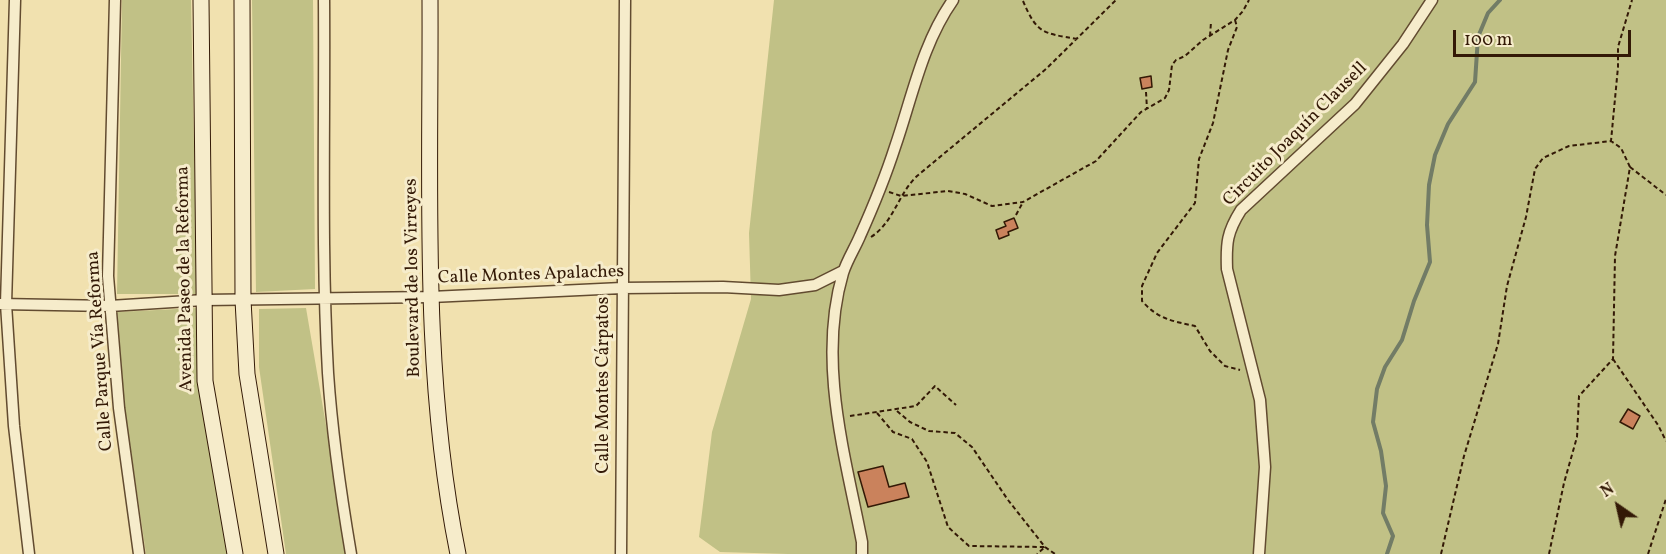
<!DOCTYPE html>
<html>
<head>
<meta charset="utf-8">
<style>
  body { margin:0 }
  #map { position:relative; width:1666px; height:554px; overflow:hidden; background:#f1e1af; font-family:Vollkorn,serif }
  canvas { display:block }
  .north { position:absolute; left:1588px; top:476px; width:60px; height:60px; -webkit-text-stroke:4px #f6eccb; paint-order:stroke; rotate:326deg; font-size:16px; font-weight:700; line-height:24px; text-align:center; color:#331906 }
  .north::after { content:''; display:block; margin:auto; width:21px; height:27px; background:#331906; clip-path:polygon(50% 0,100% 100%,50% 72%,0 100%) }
  .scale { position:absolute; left:1453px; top:30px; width:178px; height:27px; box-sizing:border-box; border:3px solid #331906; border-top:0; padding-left:8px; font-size:18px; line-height:21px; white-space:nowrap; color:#331906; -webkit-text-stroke:4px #f6eccb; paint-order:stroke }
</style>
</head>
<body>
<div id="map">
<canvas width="1666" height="554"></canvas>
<div class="north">N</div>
<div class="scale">100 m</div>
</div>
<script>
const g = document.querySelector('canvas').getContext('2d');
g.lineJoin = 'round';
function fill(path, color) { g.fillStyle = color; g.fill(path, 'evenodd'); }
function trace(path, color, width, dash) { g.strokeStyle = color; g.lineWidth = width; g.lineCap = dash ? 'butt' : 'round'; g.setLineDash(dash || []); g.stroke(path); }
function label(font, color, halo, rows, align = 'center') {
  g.font = font + ' Vollkorn,serif'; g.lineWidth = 6; g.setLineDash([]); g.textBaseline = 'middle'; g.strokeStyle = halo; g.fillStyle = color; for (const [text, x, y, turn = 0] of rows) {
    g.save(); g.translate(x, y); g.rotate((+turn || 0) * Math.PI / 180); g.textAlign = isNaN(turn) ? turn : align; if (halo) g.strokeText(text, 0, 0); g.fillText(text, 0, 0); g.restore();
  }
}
const green = new Path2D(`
  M122 0H191L197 294H117Z
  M252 0H313L315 289 256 292Z
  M774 0H1666V554H788L720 552 699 537 712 432 751 299 749 233Z
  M197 308V377L227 554H146L125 410 117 312Z
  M306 308 348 554H286L259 367V309Z`);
const stream = new Path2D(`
  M1387 554 1393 536 1383 513 1386 486 1381 451 1373 422 1377 389 1385 367 1402 340 1414 301 1430 262 1427 225 1429 185 1435 155 1448 124 1475 82 1478 37 1488 13 1500 0`);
const building = new Path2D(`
  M1151 76 1152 87 1142 89 1140 78Z
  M1014 218 1018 228 1008 232 1009 235 999 239 996 230 1006 226 1004 222Z
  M1628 409 1640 416 1633 429 1620 422Z
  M883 466 889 487 905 483 909 497 868 507 858 472Z`);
const path = new Path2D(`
  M1023 1C1037 34 1043 33 1077 39
  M1235 20 1237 27 1228 50 1213 123 1199 159 1195 203 1157 253 1142 286V301C1158 319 1172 321 1195 326L1210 351 1225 366 1240 370
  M1210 36 1211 22
  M1146 92 1147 109
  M1630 167 1666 195
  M889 192 901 196 948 191 965 194 992 206 1023 202 1096 161 1141 112 1165 98 1169 90 1172 65 1176 60 1185 56 1203 40 1235 20 1243 11 1249 0
  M1016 215 1023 202
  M871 237C894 222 898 194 917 176L1046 69 1116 0
  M1613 359 1658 425 1666 441
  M897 411 910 422 929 431 955 433 972 447 1008 500 1045 547 1055 554
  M877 413 893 432 912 439 927 462 948 527 969 546 1045 547 1037 554
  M850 416 916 406 935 386 956 405
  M1441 554 1464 456 1498 344 1507 286 1526 217 1535 169 1543 158 1569 146 1611 141 1618 67V47L1632 0
  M1549 554 1564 483 1577 437 1579 396 1613 359 1615 256 1630 167 1621 148 1611 141
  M1648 554 1666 499`);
const street = new Path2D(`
  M15 0 6 304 14 426 29 554
  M115 0 108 276 119 408 139 554
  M324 0C325 124 321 249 328 373 332 433 341 495 351 554
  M0 304 110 306 204 300 431 297 622 288 723 287 779 290 815 285 843 271
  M621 554 625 0
  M862 554V542C845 455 817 361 843 273 847 260 855 248 860 236 873 207 885 178 895 147 912 98 922 44 953 0
  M1259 554 1265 467 1260 400 1227 269C1226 243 1227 232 1241 210L1355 104 1403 44 1432 0`);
const secondary = new Path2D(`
  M201 0 205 381 235 554
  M242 0 243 300 247 374 276 554
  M430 0C431 184 421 372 458 554`);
const streetNames = [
  ["Circuito Joaquín Clausell",1296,135,-45],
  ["Calle Montes Apalaches",531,276,-2],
  ["Boulevard de los Virreyes",414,278,-91],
  ["Avenida Paseo de la Reforma",186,279,-91],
  ["Calle Parque Vía Reforma",101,351,-94],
  ["Calle Montes Cárpatos",605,385,-90]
];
fill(green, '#c1c186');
trace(stream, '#727c66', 4);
fill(building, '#ca825c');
trace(building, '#331906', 1.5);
trace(street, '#624b30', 13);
trace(secondary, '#331906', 17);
trace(path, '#331906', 2, [4.5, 3]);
trace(street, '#f6eccb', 10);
trace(secondary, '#f6eccb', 15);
label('18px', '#331906', '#f6eccb', streetNames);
</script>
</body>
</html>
